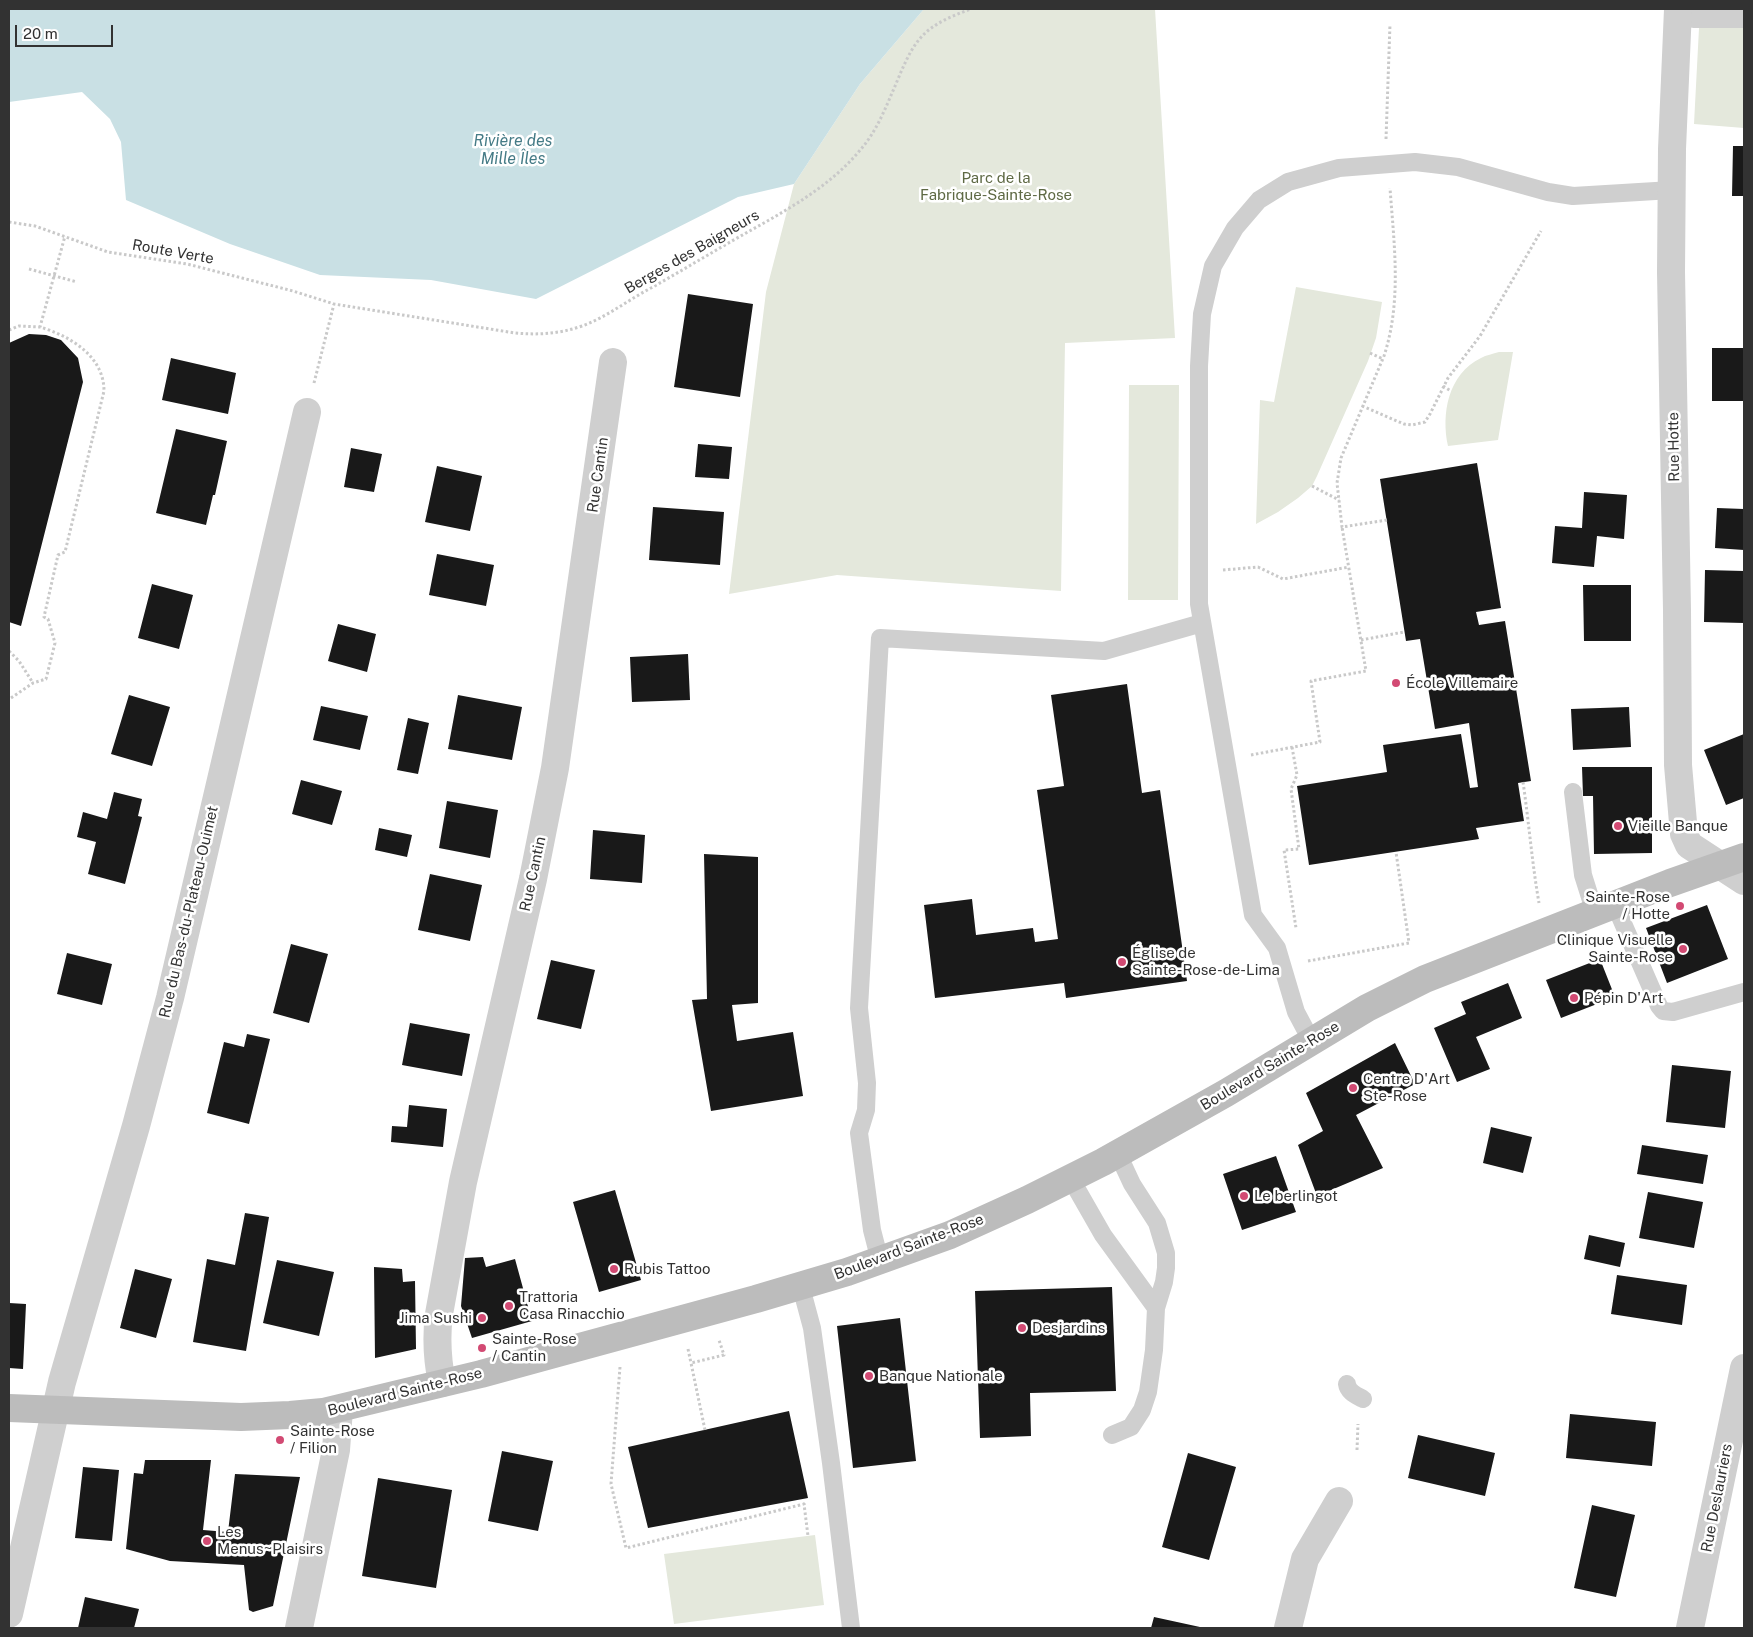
<!DOCTYPE html>
<html>
<head>
<meta charset="utf-8">
<style>
  body { margin:0 }
  #map { position:relative; width:1753px; height:1637px; overflow:hidden; background:#fff; font-family:"Public Sans",sans-serif }
  canvas { display:block }
  .frame { position:absolute; inset:0; border:10px solid #323232; pointer-events:none }
  .scale { position:absolute; left:15px; top:25px; width:98px; height:22px; box-sizing:border-box; border:2px solid #323232; border-top:0; padding-left:6px; font-size:15px; line-height:18px; white-space:nowrap; color:#323232; -webkit-text-stroke:4px #fff; paint-order:stroke }
</style>
</head>
<body>
<div id="map">
<canvas width="1753" height="1637"></canvas>
<div class="frame"></div>
<div class="scale">20 m</div>
</div>
<script>
const g = document.querySelector('canvas').getContext('2d');
g.lineJoin = 'round';
function fill(path, color) { g.fillStyle = color; g.fill(path, 'evenodd'); }
function trace(path, color, width, dash) { g.strokeStyle = color; g.lineWidth = width; g.lineCap = dash ? 'butt' : 'round'; g.setLineDash(dash || []); g.stroke(path); }
function label(font, color, halo, rows, align = 'center') {
  g.font = font + ' "Public Sans",sans-serif'; g.lineWidth = 5; g.setLineDash([]); g.textBaseline = 'middle'; g.strokeStyle = halo; g.fillStyle = color; for (const [text, x, y, turn = 0] of rows) {
    g.save(); g.translate(x, y); g.rotate((+turn || 0) * Math.PI / 180); g.textAlign = isNaN(turn) ? turn : align; if (halo) g.strokeText(text, 0, 0); g.fillText(text, 0, 0); g.restore();
  }
}
const green = new Path2D(`
  M924 9H1155L1175 338 1065 343 1061 591 837 575 729 594 766 292 794 184 860 84Z
  M1700 9H1744V128L1694 124Z
  M1296 287 1382 302 1376 338 1368 361 1317 476 1312 486 1298 498 1278 512 1256 524 1260 400 1274 402Z
  M1499 352H1513L1498 440 1448 446C1441 414 1448 374 1481 358 1486 355 1493 354 1499 352Z
  M1129 385H1179L1178 600H1128Z
  M815 1535 824 1605 674 1624 664 1554Z`);
const water = new Path2D(`
  M9 9H924L860 84 794 184 738 197 536 299 431 280 320 275 230 244 126 200 121 142 110 119 82 92 9 102Z`);
const building = new Path2D(`
  M1733 146H1744V196H1732Z
  M688 294 753 304 740 397 674 387Z
  M29 334 46 335 61 340 78 358 83 382 21 626 9 622V343Z
  M1712 348H1744V401H1712Z
  M171 358 236 373 228 414 162 400Z
  M176 429 227 441 215 495H213L206 525 156 513Z
  M698 444 732 447 729 479 695 477Z
  M351 448 382 454 374 492 344 487Z
  M1477 463 1501 608 1476 612 1479 625 1505 621 1531 781 1518 783 1524 821 1476 828 1479 839 1309 865 1297 786 1387 772 1383 745 1461 734 1470 788 1478 787 1469 723 1435 729 1420 639 1406 641 1380 479Z
  M437 466 482 476 470 531 425 522Z
  M1584 492 1627 495 1624 539 1597 536 1594 567 1552 563 1555 526 1582 528Z
  M653 507 724 512 720 565 649 560Z
  M1717 508 1744 509V550L1715 548Z
  M437 554 494 565 486 606 429 595Z
  M1705 570 1744 571V623L1704 622Z
  M152 584 193 595 179 649 138 638Z
  M1583 585H1631V641H1584Z
  M338 624 376 634 367 672 328 661Z
  M688 654 690 700 632 702 630 657Z
  M1127 684 1142 793 1160 790 1187 981 1066 998 1064 983 935 998 924 905 972 899 976 935 1033 928 1035 942 1058 939 1037 790 1064 786 1051 695Z
  M129 695 170 707 152 766 111 754Z
  M458 695 522 707 512 760 448 749Z
  M321 706 368 716 360 750 313 740Z
  M1629 707 1631 747 1573 750 1571 709Z
  M408 718 429 723 418 774 397 770Z
  M1744 734V798L1726 805 1704 750Z
  M1582 767H1652V853L1594 854 1593 796H1583Z
  M301 780 342 791 332 825 292 814Z
  M114 792 142 799 138 816 142 817 125 884 88 874 96 842 77 837 83 812 107 819Z
  M447 801 498 810 490 858 439 848Z
  M379 828 412 835 407 857 375 850Z
  M593 830 645 835 642 883 590 879Z
  M704 854 758 857V1003L732 1005 737 1041 793 1032 803 1096 711 1111 692 1000 707 999Z
  M430 874 482 885 470 941 418 930Z
  M1707 905 1728 959 1667 983 1646 928Z
  M291 944 328 954 309 1023 273 1013Z
  M67 953 112 964 102 1005 57 994Z
  M1600 959 1615 997 1561 1018 1546 980Z
  M551 960 595 970 581 1029 537 1019Z
  M1508 983 1522 1018 1476 1037 1490 1069 1457 1082 1434 1028 1466 1014 1461 1002Z
  M410 1023 470 1034 462 1076 402 1065Z
  M247 1034 270 1039 249 1124 207 1113 224 1042 244 1047Z
  M1395 1043 1415 1084 1356 1115 1383 1168 1317 1196 1298 1145 1323 1131 1306 1093Z
  M1672 1065 1731 1071 1725 1128 1666 1122Z
  M409 1105 447 1109 443 1147 391 1142 392 1126 407 1127Z
  M1491 1127 1532 1137 1523 1173 1483 1163Z
  M1642 1145 1708 1155 1703 1184 1637 1174Z
  M1276 1156 1296 1212 1242 1230 1223 1174Z
  M615 1190 641 1280 599 1292 573 1202Z
  M1648 1192 1703 1202 1694 1248 1639 1238Z
  M245 1213 269 1217 246 1351 193 1342 207 1259 235 1265Z
  M1589 1235 1625 1243 1620 1267 1584 1259Z
  M483 1257 486 1267 515 1259 532 1321 472 1338 461 1306 465 1258Z
  M277 1260 334 1272 319 1336 263 1323Z
  M374 1267 402 1269 403 1282 415 1281 416 1349 375 1358Z
  M135 1269 172 1279 156 1338 120 1328Z
  M1617 1275 1687 1285 1682 1325 1611 1314Z
  M1112 1287 1116 1391 1030 1393 1031 1436 980 1438 975 1291Z
  M9 1303 26 1304 23 1369 9 1368Z
  M900 1318 916 1461 853 1468 837 1326Z
  M789 1411 808 1498 648 1528 628 1447Z
  M1570 1414 1656 1422 1652 1466 1566 1458Z
  M1418 1435 1495 1453 1485 1496 1408 1478Z
  M502 1451 553 1461 538 1531 488 1521Z
  M1188 1453 1236 1467 1209 1560 1162 1547Z
  M145 1460H211L203 1530 228 1532 235 1474 300 1477 273 1606 253 1612 249 1610 244 1565 170 1561 126 1549 134 1473 143 1474Z
  M83 1467 119 1470 112 1541 75 1538Z
  M378 1478 452 1490 436 1588 362 1576Z
  M1592 1505 1635 1515 1616 1597 1574 1588Z
  M85 1597 139 1609 134 1628H78Z
  M1154 1617 1200 1627V1628H1151Z`);
const path = new Path2D(`
  M1386 139 1390 24
  M9 222 35 226 108 252 187 264 293 291 334 304 515 333C538 335 559 334 582 326 607 317 628 300 651 288 683 270 714 251 746 233 787 210 831 186 861 149 875 133 884 112 892 93 902 71 910 44 930 29 942 20 957 14 971 9
  M29 269 77 282
  M9 330 19 326 40 327
  M1370 353 1383 359
  M314 383 334 304
  M1443 386 1451 391
  M1362 406 1404 424 1412 425 1425 422 1430 414 1448 378 1480 336 1541 231
  M1312 486 1339 500
  M1387 520 1342 527 1337 483 1341 458 1384 356C1402 301 1394 244 1390 188
  M1223 570 1258 567 1283 579 1349 567
  M1361 640 1404 632
  M9 651 19 661 33 683
  M11 698 33 683 46 679 55 643 48 619 44 617 58 555 65 552 104 391C104 356 70 336 40 327L65 236
  M1292 747 1297 775 1291 789 1299 849 1284 850 1296 928
  M1251 755 1320 742 1311 681 1366 671 1342 527
  M1523 782C1529 823 1532 863 1539 903
  M1308 961 1409 943 1396 852
  M688 1349 691 1363
  M620 1367 611 1484 626 1548 804 1504
  M705 1430 691 1363 724 1355 719 1340
  M1357 1450 1358 1424
  M805 1503 804 1504 808 1536`);
const lane = new Path2D(`
  M1677 16 1695 19H1744
  M1573 792 1583 875 1595 913
  M1615 905 1659 1006 1663 1011 1673 1012 1744 992
  M1312 1042 1296 1012 1277 948 1253 915 1199 604V366L1202 314 1213 266 1235 228 1259 200 1288 182 1339 168 1415 162 1458 167 1548 192 1573 196 1672 190
  M1071 1179 1103 1235 1156 1308
  M880 1261 872 1230 859 1133 866 1110 867 1083 859 1008 880 638 1104 651 1202 623
  M801 1287 812 1328 831 1463 851 1628
  M1347 1384C1348 1392 1356 1395 1363 1399
  M1112 1435 1131 1427 1142 1410 1148 1392 1154 1350 1156 1308 1164 1282 1166 1268V1253L1157 1223 1132 1184 1118 1154`);
const street = new Path2D(`
  M1678 9 1672 149 1671 272 1677 610 1678 765 1684 834 1689 845 1744 881
  M442 1383C437 1359 436 1338 439 1314L463 1182 533 879 555 768 613 362
  M9 1614 62 1382 136 1126 170 998 307 412
  M299 1628 336 1450 339 1409
  M1288 1628 1305 1559 1339 1501
  M1690 1628 1744 1368`);
const secondary = new Path2D(`
  M9 1408 241 1417 290 1415 323 1412 481 1374 576 1348 756 1299 847 1272 950 1235 1027 1200 1103 1162 1226 1093 1367 1008 1425 979 1670 883 1744 857`);
const markers = [
  [1396,683,5,"#d24a73"],
  [1618,826,5,"#d24a73"],
  [1680,906,5,"#d24a73"],
  [1683,949,5,"#d24a73"],
  [1122,962,5,"#d24a73"],
  [1574,998,5,"#d24a73"],
  [1353,1088,5,"#d24a73"],
  [1244,1196,5,"#d24a73"],
  [614,1269,5,"#d24a73"],
  [509,1306,5,"#d24a73"],
  [482,1318,5,"#d24a73"],
  [1022,1328,5,"#d24a73"],
  [482,1348,5,"#d24a73"],
  [869,1376,5,"#d24a73"],
  [280,1440,5,"#d24a73"],
  [207,1541,5,"#d24a73"]
];
const parkNames = [
  ["Parc de la",996,178],
  ["Fabrique-Sainte-Rose",996,195]
];
const streetNames = [
  ["Route Verte",173,252,10],
  ["Berges des Baigneurs",692,252,-30],
  ["Rue Hotte",1674,447,-91],
  ["Rue Cantin",598,475,-82],
  ["Rue Cantin",533,874,-78],
  ["Rue du Bas-du-Plateau-Ouimet",189,912,-77],
  ["Boulevard Sainte-Rose",1270,1066,-31],
  ["Boulevard Sainte-Rose",909,1247,-21],
  ["Boulevard Sainte-Rose",405,1392,-14],
  ["Rue Deslauriers",1717,1498,-79]
];
const poiNames = [
  ["École Villemaire",1406,683],
  ["Vieille Banque",1628,826],
  ["Sainte-Rose",1670,897,"right"],
  ["/ Hotte",1670,914,"right"],
  ["Clinique Visuelle",1673,940,"right"],
  ["Sainte-Rose",1673,957,"right"],
  ["Église de",1132,953],
  ["Sainte-Rose-de-Lima",1132,970],
  ["Pépin D'Art",1584,998],
  ["Centre D'Art",1363,1079],
  ["Ste-Rose",1363,1096],
  ["Le berlingot",1254,1196],
  ["Rubis Tattoo",624,1269],
  ["Trattoria",519,1297],
  ["Casa Rinacchio",519,1314],
  ["Jima Sushi",472,1318,"right"],
  ["Desjardins",1032,1328],
  ["Sainte-Rose",492,1339],
  ["/ Cantin",492,1356],
  ["Banque Nationale",879,1376],
  ["Sainte-Rose",290,1431],
  ["/ Filion",290,1448],
  ["Les",217,1532],
  ["Menus~Plaisirs",217,1549]
];
const waterNames = [
  ["Rivière des",513,141],
  ["Mille Îles",513,159]
];
fill(green, '#e4e8dc');
fill(water, '#c9e0e4');
fill(building, '#191919');
trace(path, '#c9c9c9', 3, [2.5, 2.5]);
trace(lane, '#cfcfcf', 18);
trace(street, '#cfcfcf', 28);
trace(secondary, '#bcbcbc', 28);
for (const [x, y, r, color] of markers) { const dot = new Path2D(); dot.arc(x, y, r, 0, 2 * Math.PI); g.fillStyle = color; g.fill(dot); trace(dot, '#fff', 2); }
label('15px', '#5e6944', '#fff', parkNames);
label('15px', '#323232', '#fff', streetNames);
label('15px', '#323232', '#fff', poiNames, 'left');
label('italic 16px', '#457b86', '#fff', waterNames);
</script>
</body>
</html>
